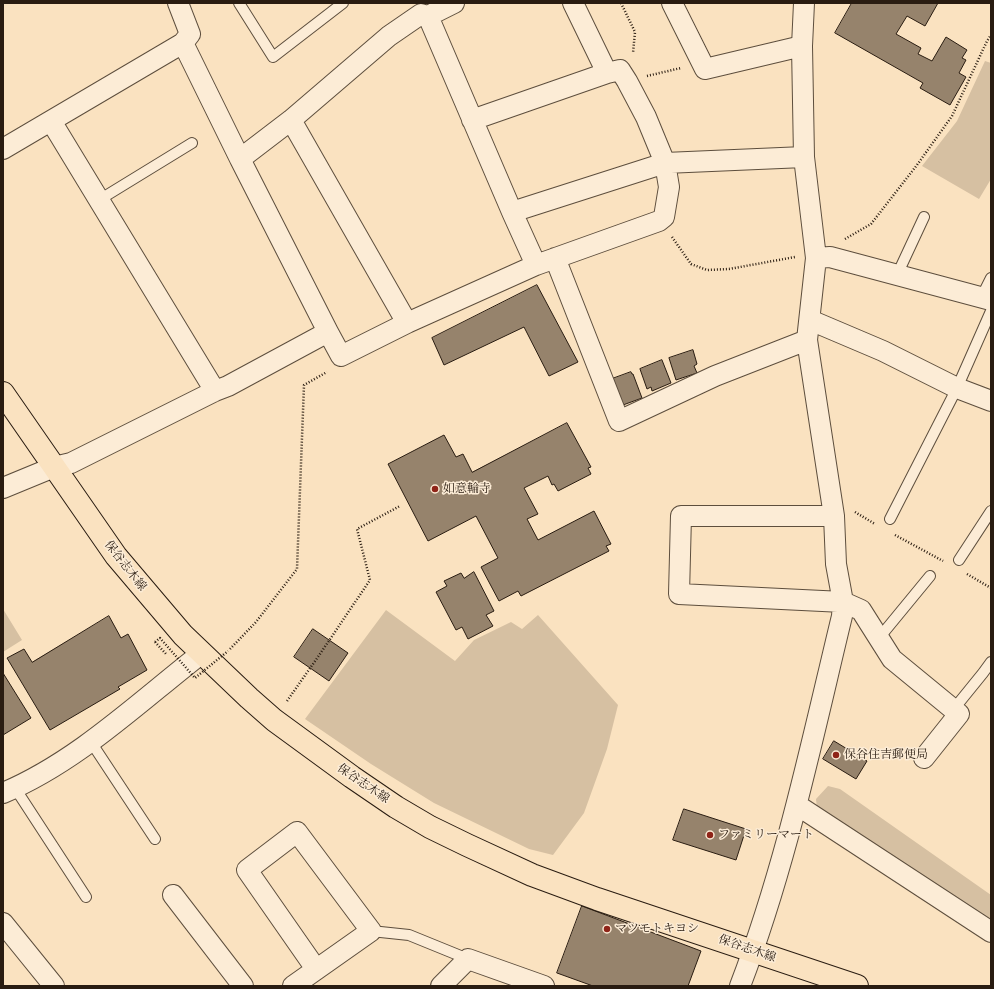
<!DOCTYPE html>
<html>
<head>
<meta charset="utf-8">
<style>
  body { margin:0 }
  #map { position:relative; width:994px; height:989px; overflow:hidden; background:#fae2c0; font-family:Alegreya,serif }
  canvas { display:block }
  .frame { position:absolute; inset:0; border:4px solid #291c11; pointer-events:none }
</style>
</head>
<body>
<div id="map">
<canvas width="994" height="989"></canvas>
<div class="frame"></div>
</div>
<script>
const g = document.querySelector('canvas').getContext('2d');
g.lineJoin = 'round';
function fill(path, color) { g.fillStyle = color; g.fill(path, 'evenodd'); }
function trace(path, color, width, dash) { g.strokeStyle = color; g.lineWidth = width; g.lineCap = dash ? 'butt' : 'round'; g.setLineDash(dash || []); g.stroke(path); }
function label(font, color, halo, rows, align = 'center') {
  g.font = font + ' Alegreya,"Noto Serif JP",serif'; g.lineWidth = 3; g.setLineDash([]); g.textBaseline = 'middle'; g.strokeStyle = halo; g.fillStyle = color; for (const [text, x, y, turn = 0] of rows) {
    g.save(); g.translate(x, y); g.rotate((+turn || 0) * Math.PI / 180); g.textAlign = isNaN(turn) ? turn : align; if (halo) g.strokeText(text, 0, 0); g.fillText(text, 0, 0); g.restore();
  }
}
const green = new Path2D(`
  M985 61 991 63V179L979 199 922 166 957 121Z
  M3 609 22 640 3 652Z
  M386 610 455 661 474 640 511 622 522 629 538 615 618 705 607 749 584 813 553 855 529 849 434 803 371 764 305 719Z
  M828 786 840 789 991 895V926L817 808 816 799Z`);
const building = new Path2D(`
  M852 3H938L925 26 907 16 896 34 921 48 918 54 932 61 946 37 967 50 962 58 966 60 959 73 966 77 950 105 920 88 923 83 835 33Z
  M537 285 578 362 549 376 524 327 444 365 432 338Z
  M693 350 697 364 694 366 697 373 676 380 669 358Z
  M662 360 671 383 652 391 651 387 647 389 640 369Z
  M631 372 632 374H633L642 398 623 405 612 379Z
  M567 423 591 467 588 468 591 474 558 491 554 484 552 485 548 476 524 488 538 514 527 519 538 540 594 511 611 544 606 546 609 551 521 596 518 591 499 601 481 567 498 558 476 516 428 541 388 464 444 435 456 457 463 454 472 472Z
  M474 572 494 611 486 615 493 626 468 639 462 627 456 630 436 592 447 586 444 581 461 573 464 578Z
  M109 616 121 638 128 634 147 670 118 687 120 689 50 730 7 658 24 649 32 662Z
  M313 629 348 653 329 681 294 657Z
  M3 673 31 718 3 735Z
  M834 741 867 761 856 779 823 759Z
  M684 809 746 829 736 860 673 840Z
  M582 906 701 951 688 986H593L557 973Z`);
const path = new Path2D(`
  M621 3 635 32 633 53
  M647 76 681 68
  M672 237 691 264 707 270 729 269 795 257
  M845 239 871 224 917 165 952 116 987 41 991 35
  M855 512 875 524
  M895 535 943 561
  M967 574 991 588
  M155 642 167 655
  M230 649 256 622 297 569 304 385 327 372
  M287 701 320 654 370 580 357 529 400 506`);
const service = new Path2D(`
  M239 3 273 57 343 3
  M99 200 192 143
  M897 275 924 217
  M981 298 991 278
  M890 519 957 388 991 311
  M959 560 991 511
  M879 638 930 576
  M953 710 983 673 991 662
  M91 742 155 839
  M15 788 86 897
  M371 931 409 935 468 959`);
const minor = new Path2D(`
  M573 3 607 73
  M672 3 705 69 802 46
  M428 16 454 3
  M183 43 240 159 291 120 389 36 421 14 428 16 512 212
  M291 120 407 323
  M51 121 215 391
  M3 149 183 43 190 34 178 3
  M240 159 328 332
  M555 258 619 421 715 376 807 340
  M816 258 830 257 991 300
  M536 265 512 212 665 163 804 157
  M810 320 883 351 957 388 991 401
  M3 488 54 467 71 463 215 391 228 386 328 332 341 356 407 323 536 265 659 221 664 217 669 187 665 163 646 117 627 81 620 70 607 73 472 120
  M834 516H681L679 594 843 602 861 610 892 659 959 714 924 758
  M3 793C77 762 139 702 202 653
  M797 805 991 932
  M173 895 243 986
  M3 923 54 986
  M293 986 371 931 297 832 247 870 316 969
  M441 986 468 959 544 986
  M740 986C786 866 812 740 842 616L843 602 836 564 834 516 807 340 816 258 804 157 802 46 804 3`);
const primary = new Path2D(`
  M3 393 116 556 183 635 249 698 274 720 352 777 396 807 430 827 467 845 532 875 597 899 857 986`);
const pathBridge = new Path2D(`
  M155 642 160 638 195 678 228 651`);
const markers = [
  [435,489,4,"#8f2418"],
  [836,755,4,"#8f2418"],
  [710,835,4,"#8f2418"],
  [607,929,4,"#8f2418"]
];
const poiNames = [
  ["如意輪寺",443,489],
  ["保谷住吉郵便局",844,755],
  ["ファミリーマート",718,835],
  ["マツモトキヨシ",615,929]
];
const streetNames = [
  ["保谷志木線",125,566,52],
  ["保谷志木線",363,784,34],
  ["保谷志木線",747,949,19]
];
fill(green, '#d6c0a2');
fill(building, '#96836c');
trace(building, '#291c11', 1);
trace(service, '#5d4e3d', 12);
trace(minor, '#5d4e3d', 22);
trace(primary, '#291c11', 24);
trace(path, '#291c11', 2.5, [1, 2]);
trace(service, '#fcecd6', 10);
trace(minor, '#fcecd6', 20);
trace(primary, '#fae2c0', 22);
trace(pathBridge, '#291c11', 2.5, [1, 2]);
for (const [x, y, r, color] of markers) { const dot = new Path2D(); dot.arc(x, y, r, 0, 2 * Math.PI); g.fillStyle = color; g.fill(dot); trace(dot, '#fcecd6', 1.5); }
label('12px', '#291c11', '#fcecd6', poiNames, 'left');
label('12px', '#291c11', '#fcecd6', streetNames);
</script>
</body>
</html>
